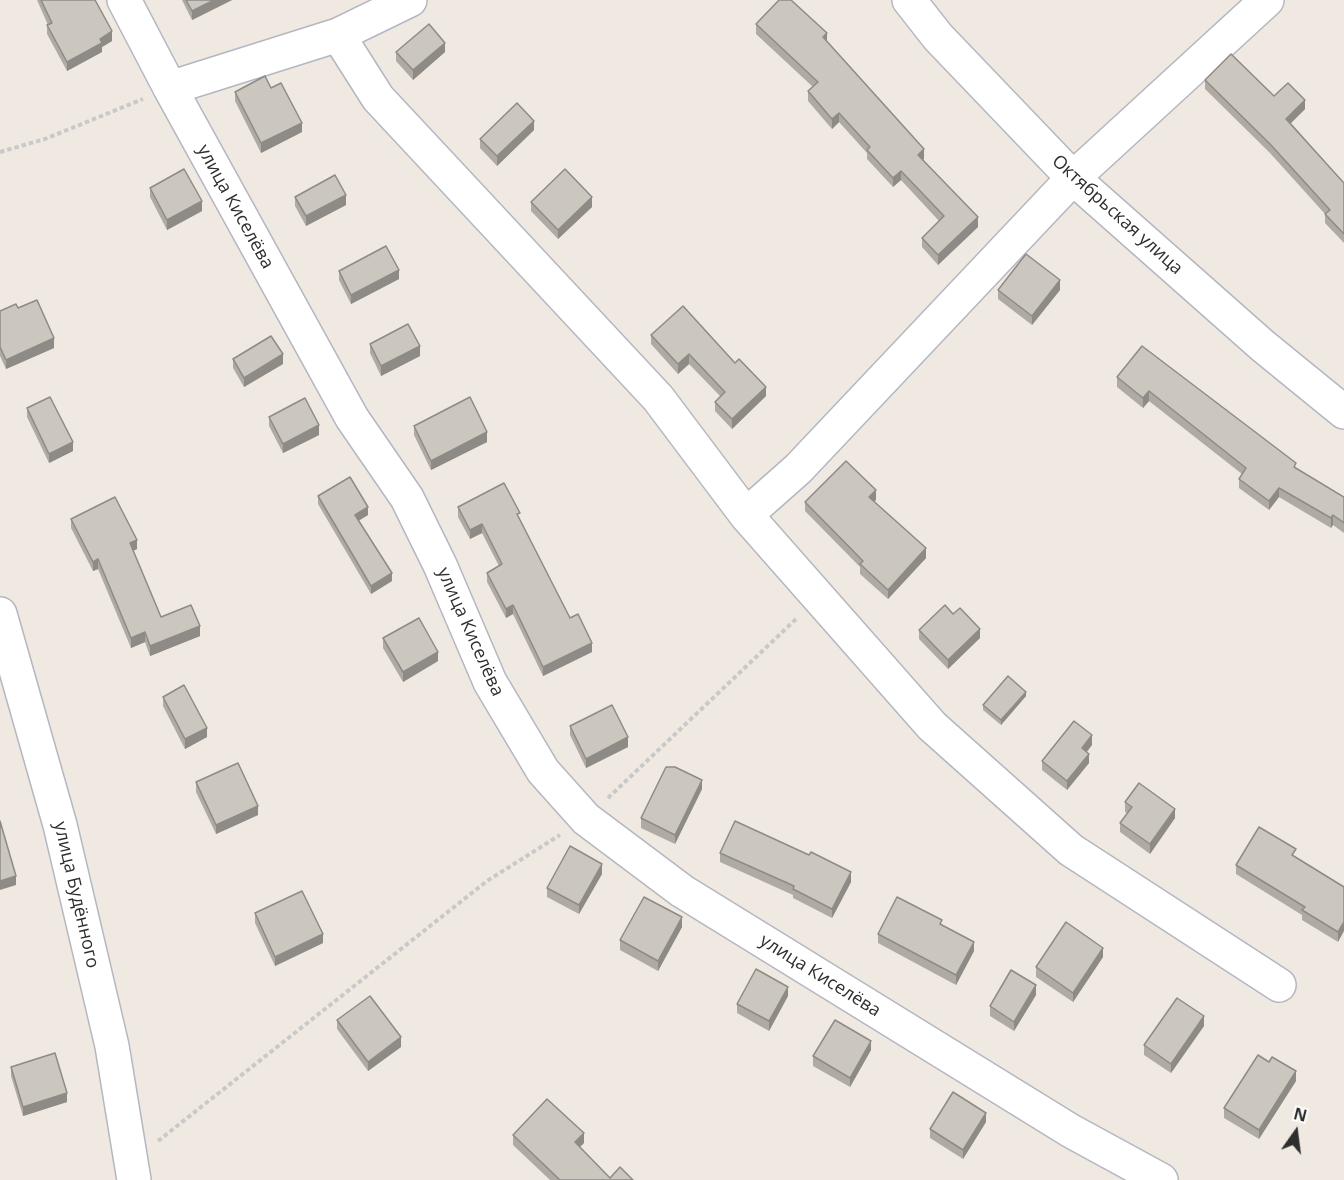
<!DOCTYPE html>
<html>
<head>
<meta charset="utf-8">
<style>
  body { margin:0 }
  #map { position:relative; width:1344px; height:1180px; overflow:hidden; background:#efe9e1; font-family:"Open Sans",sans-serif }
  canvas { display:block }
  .north { position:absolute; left:1266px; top:1102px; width:60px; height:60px; -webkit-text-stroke:4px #fff; paint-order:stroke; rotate:14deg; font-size:16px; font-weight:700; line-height:24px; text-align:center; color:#2e2e2e }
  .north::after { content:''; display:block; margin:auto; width:21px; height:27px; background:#2e2e2e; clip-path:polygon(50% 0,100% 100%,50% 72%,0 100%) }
</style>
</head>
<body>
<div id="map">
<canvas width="1344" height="1180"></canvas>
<div class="north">N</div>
</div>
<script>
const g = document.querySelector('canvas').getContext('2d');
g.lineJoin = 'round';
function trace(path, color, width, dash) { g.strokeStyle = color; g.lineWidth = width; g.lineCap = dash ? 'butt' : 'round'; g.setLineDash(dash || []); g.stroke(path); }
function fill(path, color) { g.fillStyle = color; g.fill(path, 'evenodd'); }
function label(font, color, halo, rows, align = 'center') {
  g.font = font + ' "Open Sans",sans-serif'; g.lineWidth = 4.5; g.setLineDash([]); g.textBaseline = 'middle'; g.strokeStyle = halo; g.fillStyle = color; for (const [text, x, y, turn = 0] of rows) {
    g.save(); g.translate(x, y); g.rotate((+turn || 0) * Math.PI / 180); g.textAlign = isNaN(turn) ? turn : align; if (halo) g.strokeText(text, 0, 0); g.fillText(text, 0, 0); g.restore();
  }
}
const path = new Path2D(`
  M0 152 45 139 143 99
  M608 798 796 619
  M158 1141 487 881 560 835`);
const minor = new Path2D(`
  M124 0 170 88 352 418 407 498 440 565 490 682 543 771 586 819 682 891 1071 1131 1161 1180
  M909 0 938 37 1073 178 1263 346 1344 412
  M338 35 378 98 658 398 746 515 932 726 1071 850 1279 985
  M170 88 338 35 410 0
  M746 515 798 469 1073 178 1267 0
  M0 614 60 825 112 1046 134 1180`);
const wall = new Path2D(`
  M37 0H95L112 41 102 47V52L67 71 47 34V25H48Z
  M182 0H232L192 20Z
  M756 24 827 42 924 159 923 160 978 227 938 265 922 247V238L939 221 901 180 893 187 867 159V153L839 122 832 129 808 101V91L813 87 756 34Z
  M396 52H445L413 80 396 61Z
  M1205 80 1274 96 1305 109 1291 123 1344 183V243L1325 223V214L1270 153 1205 89Z
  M271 88 302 132 261 153 235 101V92Z
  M534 130 497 166 480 148V139Z
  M150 188 202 211 167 230 150 197Z
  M295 197 346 205 306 226 295 206Z
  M531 202 592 207 558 239 531 211Z
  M339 271 399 279 351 304 339 280Z
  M998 290H1060L1032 325 998 299Z
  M18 308 54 348 6 369 0 356V311Z
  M651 335 735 363 766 396 732 429 715 411V402L720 396 689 364 678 374 651 344Z
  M370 344 420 356 381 376 370 353Z
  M1142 346 1296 468 1344 497V533L1333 525 1331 528 1279 497 1269 510 1239 488V479L1242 474 1149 401 1143 408 1117 387V377Z
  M233 359 283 364 244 387 233 368Z
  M27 408 73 451 49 463 27 417Z
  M269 417 319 435 283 453 269 426Z
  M414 426 487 442 431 470 414 435Z
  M318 496 368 515 359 520 392 581 371 594 318 504Z
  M876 500 874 501 926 558 888 599 860 574V567L805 511V502Z
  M458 507 520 520 570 618 592 652 543 676 513 614 506 618 487 582V573L499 566 482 533 470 539 458 517Z
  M71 519 137 549 133 551 161 617 200 636 150 656 145 642 131 648 98 569 93 571 71 528Z
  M953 614 980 638 948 669 919 639V630Z
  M383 638 438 661 403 682 383 648Z
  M1026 696 1001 725 983 710V705Z
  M163 697 207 737 185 749 163 706Z
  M570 726 628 747 586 768 570 735Z
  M1092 745 1087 752 1089 763 1067 790 1042 770V761Z
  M196 782 258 815 216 834 196 792Z
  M702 789 675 844 641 828V818Z
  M1125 802 1175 818 1150 854 1120 832V823L1127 813 1125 812Z
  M720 853 851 882 832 918 793 898V895L720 862Z
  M1296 857 1344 887 1338 942 1302 920V915L1236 874V865Z
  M602 874 579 914 547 897V888Z
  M255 913 323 943 275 966 255 923Z
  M942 925 974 951 956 985 878 943V934Z
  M682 927 658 971 620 950V940Z
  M1103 957 1073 1002 1036 977V967Z
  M1036 995 1014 1031 990 1016V1006Z
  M788 996 769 1031 737 1013V1004Z
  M337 1020 401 1047 368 1071 337 1029Z
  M1204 1026 1171 1073 1144 1055V1045Z
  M871 1050 850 1087 813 1066V1056Z
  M11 1067 67 1102 23 1116 11 1076Z
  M1296 1081 1259 1139 1224 1118V1108Z
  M986 1122 963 1159 930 1138V1129Z
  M513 1135 584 1143 579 1147 610 1178 633 1180H550L513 1145Z`);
const shadedWall = new Path2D(`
  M214 0H232L192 20V11Z
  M112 31V41L102 47V52L67 71V62L100 39Z
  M827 33V42L823 37Z
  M445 43V52L413 80V70Z
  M1305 100V109L1286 128V119Z
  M839 113V122L832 129V119Z
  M534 121V130L497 166V156Z
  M302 123V132L261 153V143Z
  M924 149V159L918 164V155Z
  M901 171V180L893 187V178Z
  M346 195V205L306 226V216Z
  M592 197V207L558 239V230Z
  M202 201V211L167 230V220Z
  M978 217V227L938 265V255Z
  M399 270V279L351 304V295Z
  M1060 280V290L1032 325V316Z
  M54 338V348L6 369V360Z
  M420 346V356L381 376V366Z
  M283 354V364L244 387V378Z
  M689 354V364L678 374V364Z
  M766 387V396L732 429V419Z
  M1149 391V401L1143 408V398Z
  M319 425V435L283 453V444Z
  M487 432V442L431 470V461Z
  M73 442V451L49 463V454Z
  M1279 488V497L1269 510V501Z
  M876 490V500L869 506V497Z
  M368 507V515L355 523V515Z
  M1333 515V525L1331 528V518Z
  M482 524V533L470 539V530Z
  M137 540V549L130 552V543Z
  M926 548V558L888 599V590Z
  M98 559V569L93 571V562Z
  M392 573V581L371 594V586Z
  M513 605V614L506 618V609Z
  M200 626V636L150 656V646Z
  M980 629V638L948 669V660Z
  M145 632V642L131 648V638Z
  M592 643V652L543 676V667Z
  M438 652V661L403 682V672Z
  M1026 692V696L1001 725V720Z
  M207 728V737L185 749V739Z
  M1092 735V745L1082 757V748Z
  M628 737V747L586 768V759Z
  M1089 754V763L1067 790V781Z
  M702 780V789L675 844V835Z
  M258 806V815L216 834V825Z
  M1175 809V818L1150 854V844Z
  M602 864V874L579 914V905Z
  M851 872V882L832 918V909Z
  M16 876V885L0 890V881Z
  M682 917V927L658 971V961Z
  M1344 922V931L1338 942V932Z
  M323 934V943L275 966V957Z
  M974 942V951L956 985V975Z
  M1103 948V957L1073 1002V993Z
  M1036 985V995L1014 1031V1022Z
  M788 987V996L769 1031V1021Z
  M1204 1016V1026L1171 1073V1064Z
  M401 1037V1047L368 1071V1062Z
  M871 1041V1050L850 1087V1078Z
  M1296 1071V1081L1259 1139V1130Z
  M67 1093V1102L23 1116V1107Z
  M986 1113V1122L963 1159V1150Z
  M584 1133V1143L575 1152V1142Z`);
const building = new Path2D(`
  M41 0H95L112 31 100 39 102 43 67 62 47 25 52 23Z
  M186 0H214L192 11Z
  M779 0H791L827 33 823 37 924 149 918 155 978 217 938 255 922 238 944 216 901 171 893 178 867 150 870 147 839 113 832 119 808 91 818 82 756 24Z
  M429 24 445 43 413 70 396 52Z
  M1231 54 1274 96 1288 83 1305 100 1286 119 1344 183V234L1325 214 1330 210 1270 144 1205 80Z
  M265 76 271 88 281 83 302 123 261 143 235 92Z
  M517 103 534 121 497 156 480 139Z
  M184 169 202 201 167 220 150 188Z
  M565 169 592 197 558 230 531 202Z
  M335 175 346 195 306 216 295 197Z
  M386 246 399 270 351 295 339 271Z
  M1026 254 1060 280 1032 316 998 290Z
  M37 300 54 338 6 360 0 347V311L16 304 18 308Z
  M683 306 735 363 739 359 766 387 732 419 715 402 725 392 689 354 678 364 651 335Z
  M408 324 420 346 381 366 370 344Z
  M271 336 283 354 244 378 233 359Z
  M1142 346 1296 463 1294 467 1344 497V523L1333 515 1331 518 1279 488 1269 501 1239 479 1246 468 1149 391 1143 398 1117 377Z
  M50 397 73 442 49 454 27 408Z
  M470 397 487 432 431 461 414 426Z
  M305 398 319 425 283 444 269 417Z
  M846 461 876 490 869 497 926 548 888 590 860 564 863 561 805 502Z
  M350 477 368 507 355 515 392 573 371 586 318 496Z
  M504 483 520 513 517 514 570 618 578 614 592 643 543 667 513 605 506 609 487 573 502 564 482 524 470 530 458 507Z
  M115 497 137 540 130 543 161 617 191 605 200 626 150 646 145 632 131 638 98 559 93 562 71 519Z
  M945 605 953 614 960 608 980 629 948 660 919 630Z
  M419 618 438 652 403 672 383 638Z
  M1008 676 1026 692 1001 720 983 705Z
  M184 685 207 728 185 739 163 697Z
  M612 705 628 737 586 759 570 726Z
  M1074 721 1092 735 1082 748 1089 754 1067 781 1042 761Z
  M238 763 258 806 216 825 196 782Z
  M666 767H675L702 780 675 835 641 818Z
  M1139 783 1175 809 1150 844 1120 823 1132 807 1125 802Z
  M0 821 16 876 0 881Z
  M735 821 809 855 811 852 851 872 832 909 793 889 794 886 720 853Z
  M1259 827 1296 849 1292 855 1344 887V922L1338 932 1302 910 1305 907 1236 865Z
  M570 846 602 864 579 905 547 888Z
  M302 891 323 934 275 957 255 913Z
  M644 897 682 917 658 961 620 940Z
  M897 897 942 920 940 924 974 942 956 975 878 934Z
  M1066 922 1103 948 1073 993 1036 967Z
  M756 969 788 987 769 1021 737 1004Z
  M1011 970 1036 985 1014 1022 990 1006Z
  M370 996 401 1037 368 1062 337 1020Z
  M1177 998 1204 1016 1171 1064 1144 1045Z
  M835 1020 871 1041 850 1078 813 1056Z
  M55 1053 67 1093 23 1107 11 1067Z
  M1258 1055 1269 1062 1272 1057 1296 1071 1259 1130 1224 1108Z
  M953 1092 986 1113 963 1150 930 1129Z
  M547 1099 584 1133 575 1142 610 1178 620 1167 633 1180H560L513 1135Z`);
const streetNames = [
  ["улица Киселёва",235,207,61],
  ["Октябрьская улица",1117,215,42],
  ["улица Киселёва",470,632,66],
  ["улица Будённого",76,895,77],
  ["улица Киселёва",820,976,32]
];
trace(minor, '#b4b7c1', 36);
trace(path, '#c9c9c9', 4, [4.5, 3]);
trace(minor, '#fff', 33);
fill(wall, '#afaba4');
fill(shadedWall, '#8e8b86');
fill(building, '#cbc7bf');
trace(building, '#8e8b86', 1.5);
label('18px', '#2e2e2e', '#fff', streetNames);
</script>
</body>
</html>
